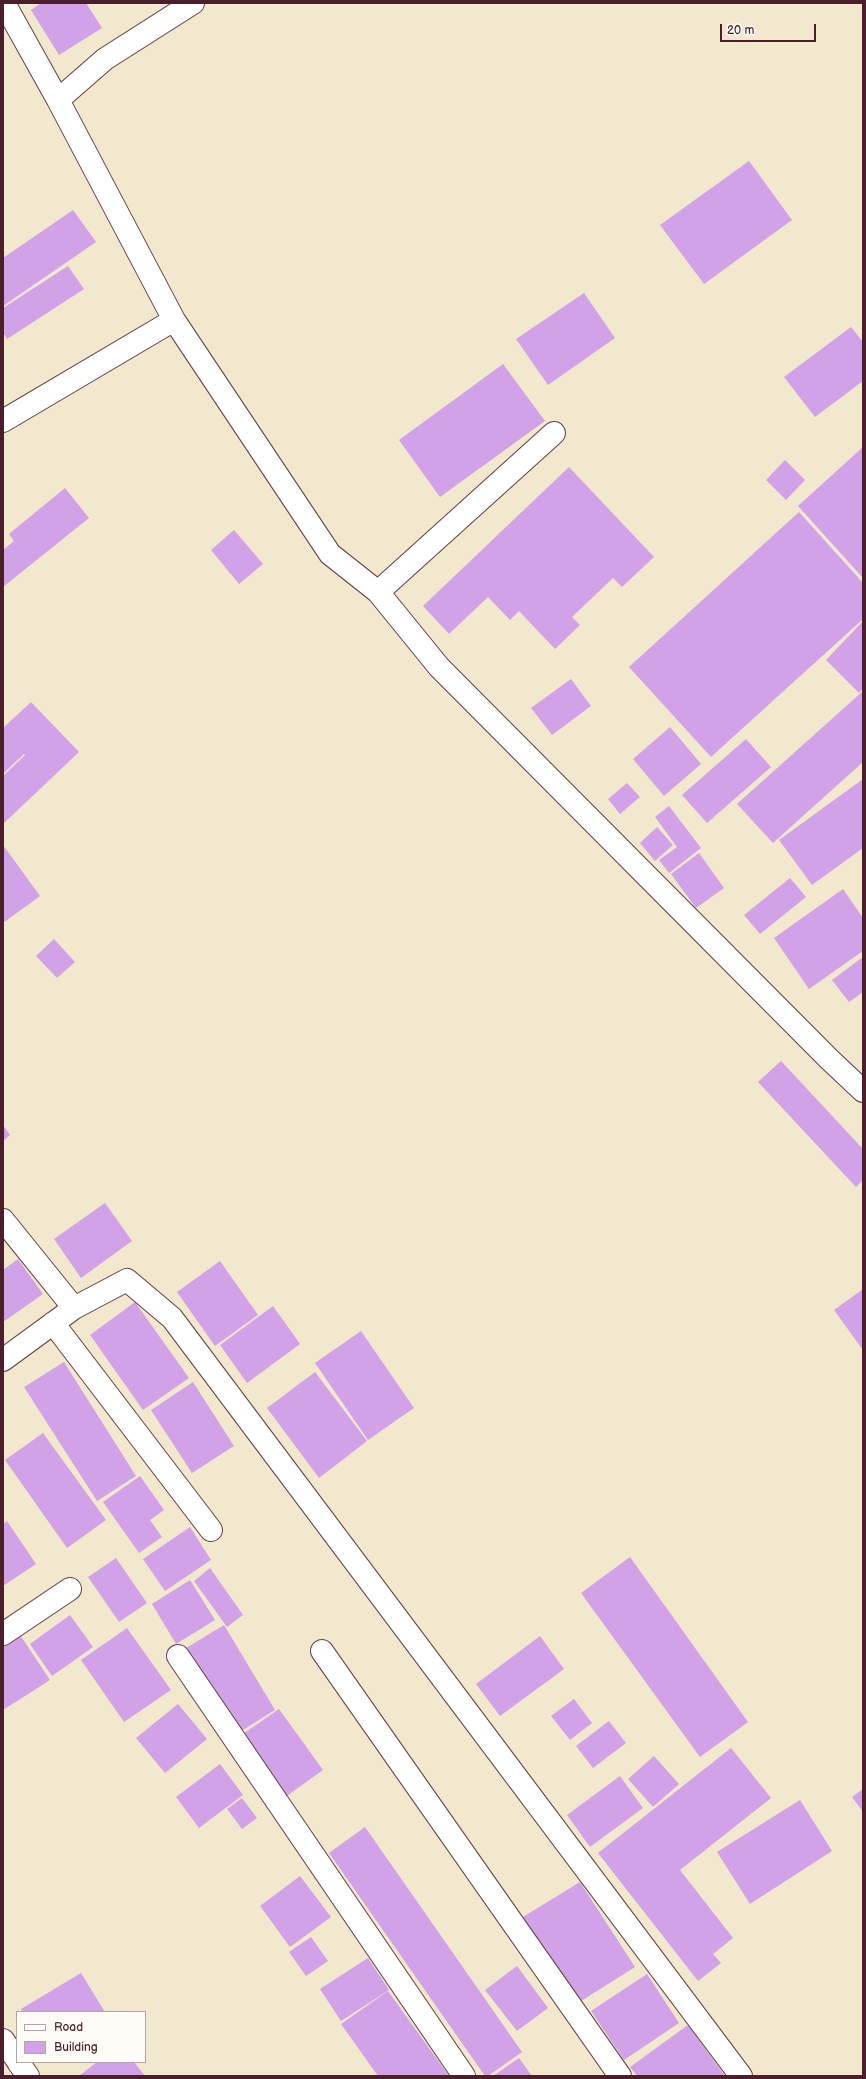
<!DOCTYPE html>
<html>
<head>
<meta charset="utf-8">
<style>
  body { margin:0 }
  #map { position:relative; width:866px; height:2079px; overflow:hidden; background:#f1e8ce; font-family:"Balsamiq Sans",sans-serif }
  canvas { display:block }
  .frame { position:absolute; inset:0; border:4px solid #4a1f2b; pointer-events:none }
  .legend { position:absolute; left:16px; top:2011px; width:130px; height:52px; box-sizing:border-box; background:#fdfcf7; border:1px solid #b5a4a5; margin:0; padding:5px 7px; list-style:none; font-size:12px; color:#4a1f2b }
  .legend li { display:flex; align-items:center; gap:8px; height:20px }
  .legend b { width:20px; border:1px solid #b5a4a5 }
  .scale { position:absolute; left:720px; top:24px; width:96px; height:18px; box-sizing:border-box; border:2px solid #4a1f2b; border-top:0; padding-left:5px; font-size:12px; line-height:14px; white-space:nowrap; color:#4a1f2b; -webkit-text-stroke:3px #fdfcf7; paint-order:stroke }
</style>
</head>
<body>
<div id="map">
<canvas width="866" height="2079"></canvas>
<div class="frame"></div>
<ul class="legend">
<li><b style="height:5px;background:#fff"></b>Road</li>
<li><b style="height:11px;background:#d1a2e7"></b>Building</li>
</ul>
<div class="scale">20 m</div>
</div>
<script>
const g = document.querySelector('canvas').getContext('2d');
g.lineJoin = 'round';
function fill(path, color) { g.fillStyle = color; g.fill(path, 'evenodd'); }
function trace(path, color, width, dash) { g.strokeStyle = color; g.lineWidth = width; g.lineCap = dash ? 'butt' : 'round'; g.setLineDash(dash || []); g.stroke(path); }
const building = new Path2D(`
  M41 3H86L102 28 59 55 31 10Z
  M749 161 792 220 704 284 660 225Z
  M73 210 96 242 3 306V258Z
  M68 266 84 289 7 339 3 332V308Z
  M584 293 615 338 548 385 516 339Z
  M851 327 863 342V381L815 417 784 377Z
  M503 364 545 421 440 497 399 440Z
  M863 447V578L798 506Z
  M785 460 805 480 786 500 766 480Z
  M569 467 654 557 622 587 613 578 572 617 580 625 555 649 519 611 510 620 488 597 449 634 423 606Z
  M65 488 89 518 3 587V550L14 541 9 534Z
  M799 512 863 583V619L711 757 629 667Z
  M234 530 263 564 239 584 211 550Z
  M863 621V689L859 693 826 660Z
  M571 679 591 706 552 735 531 708Z
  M863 691V762L773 843 737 804Z
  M31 702 79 752 3 824V776L25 755 24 754 4 773 3 772V728Z
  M670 727 701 764 664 796 633 759Z
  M746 739 771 767 707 823 682 795Z
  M863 779V848L812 885 779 840Z
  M627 783 640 797 620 814 608 799Z
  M669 806 701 848 669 873 659 860 677 847 655 817Z
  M657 827 673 845 655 861 640 843Z
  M3 845 40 896 3 923Z
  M699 853 724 888 696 908 671 874Z
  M790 878 806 897 760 934 744 915Z
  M843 889 863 918V951L809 989 774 938Z
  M54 939 75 962 57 978 36 956Z
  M863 957V992L849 1002 832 980Z
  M781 1061 863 1149V1180L856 1187 758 1082Z
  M3 1125 10 1135 3 1141Z
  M105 1203 132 1241 81 1278 54 1239Z
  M18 1259 43 1294 3 1322V1270Z
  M220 1261 258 1315 215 1346 177 1292Z
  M863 1289V1350L834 1310Z
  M135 1302 189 1378 143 1410 90 1335Z
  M273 1306 300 1344 247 1383 220 1345Z
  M361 1331 414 1408 368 1440 315 1363Z
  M64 1362 136 1476 97 1501 24 1387Z
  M315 1372 367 1441 319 1478 267 1408Z
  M193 1382 234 1446 192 1473 151 1410Z
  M43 1433 106 1520 67 1548 5 1460Z
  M140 1476 164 1510 150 1520 162 1537 139 1553 103 1502Z
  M7 1521 36 1564 3 1586V1524Z
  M190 1527 211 1560 165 1591 143 1559Z
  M630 1557 748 1722 700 1757 581 1593Z
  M116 1558 147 1603 119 1622 88 1577Z
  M210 1568 243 1615 227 1627 194 1581Z
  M190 1580 215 1620 176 1644 152 1604Z
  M70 1615 93 1647 52 1676 30 1644Z
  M224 1625 275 1710 235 1735 183 1650Z
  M127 1628 171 1690 124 1722 81 1660Z
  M20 1635 50 1680 3 1710V1647Z
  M540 1636 564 1669 500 1716 476 1684Z
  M574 1699 592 1723 570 1740 551 1716Z
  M178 1704 207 1739 165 1773 136 1738Z
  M279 1709 323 1770 284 1798 240 1736Z
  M609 1721 626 1743 593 1768 576 1746Z
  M731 1748 771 1798 680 1870 733 1938 713 1954 721 1963 698 1981 598 1853Z
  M654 1756 679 1784 653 1807 628 1779Z
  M220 1764 243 1795 199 1828 176 1797Z
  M620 1776 643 1808 590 1847 567 1815Z
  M863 1789V1812L852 1797Z
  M242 1798 257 1818 242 1829 227 1809Z
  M800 1800 832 1851 750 1904 717 1852Z
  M365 1827 522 2052 488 2076H485L329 1853Z
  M300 1876 331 1917 290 1947 260 1906Z
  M580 1882 635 1967 578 2003 523 1917Z
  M311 1937 328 1961 306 1976 289 1952Z
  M368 1958 389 1990 341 2021 320 1989Z
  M517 1966 548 2008 517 2031 485 1990Z
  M81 1973 105 2012H22L21 2009Z
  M647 1974 679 2023 624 2060 591 2011Z
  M388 1991 449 2076H378L341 2024Z
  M688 2025 725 2076H637L630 2067Z
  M519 2058 532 2076H493Z
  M97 2062H134L145 2076H79Z`);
const minor = new Path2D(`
  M4 3 58 100
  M193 3 105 59 58 100 174 320 330 554 378 592 439 667 829 1059 863 1091
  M3 421 174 320
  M378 592 554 433
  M3 1220 74 1308
  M53 1323 211 1530
  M3 1360 74 1308 127 1280 172 1318 741 2076
  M3 1634 70 1589
  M322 1651 620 2076
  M178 1656 464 2076
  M3 2040 17 2060
  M18 2062 28 2076`);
fill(building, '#d1a2e7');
trace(minor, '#633d43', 24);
trace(minor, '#fff', 22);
</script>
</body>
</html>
